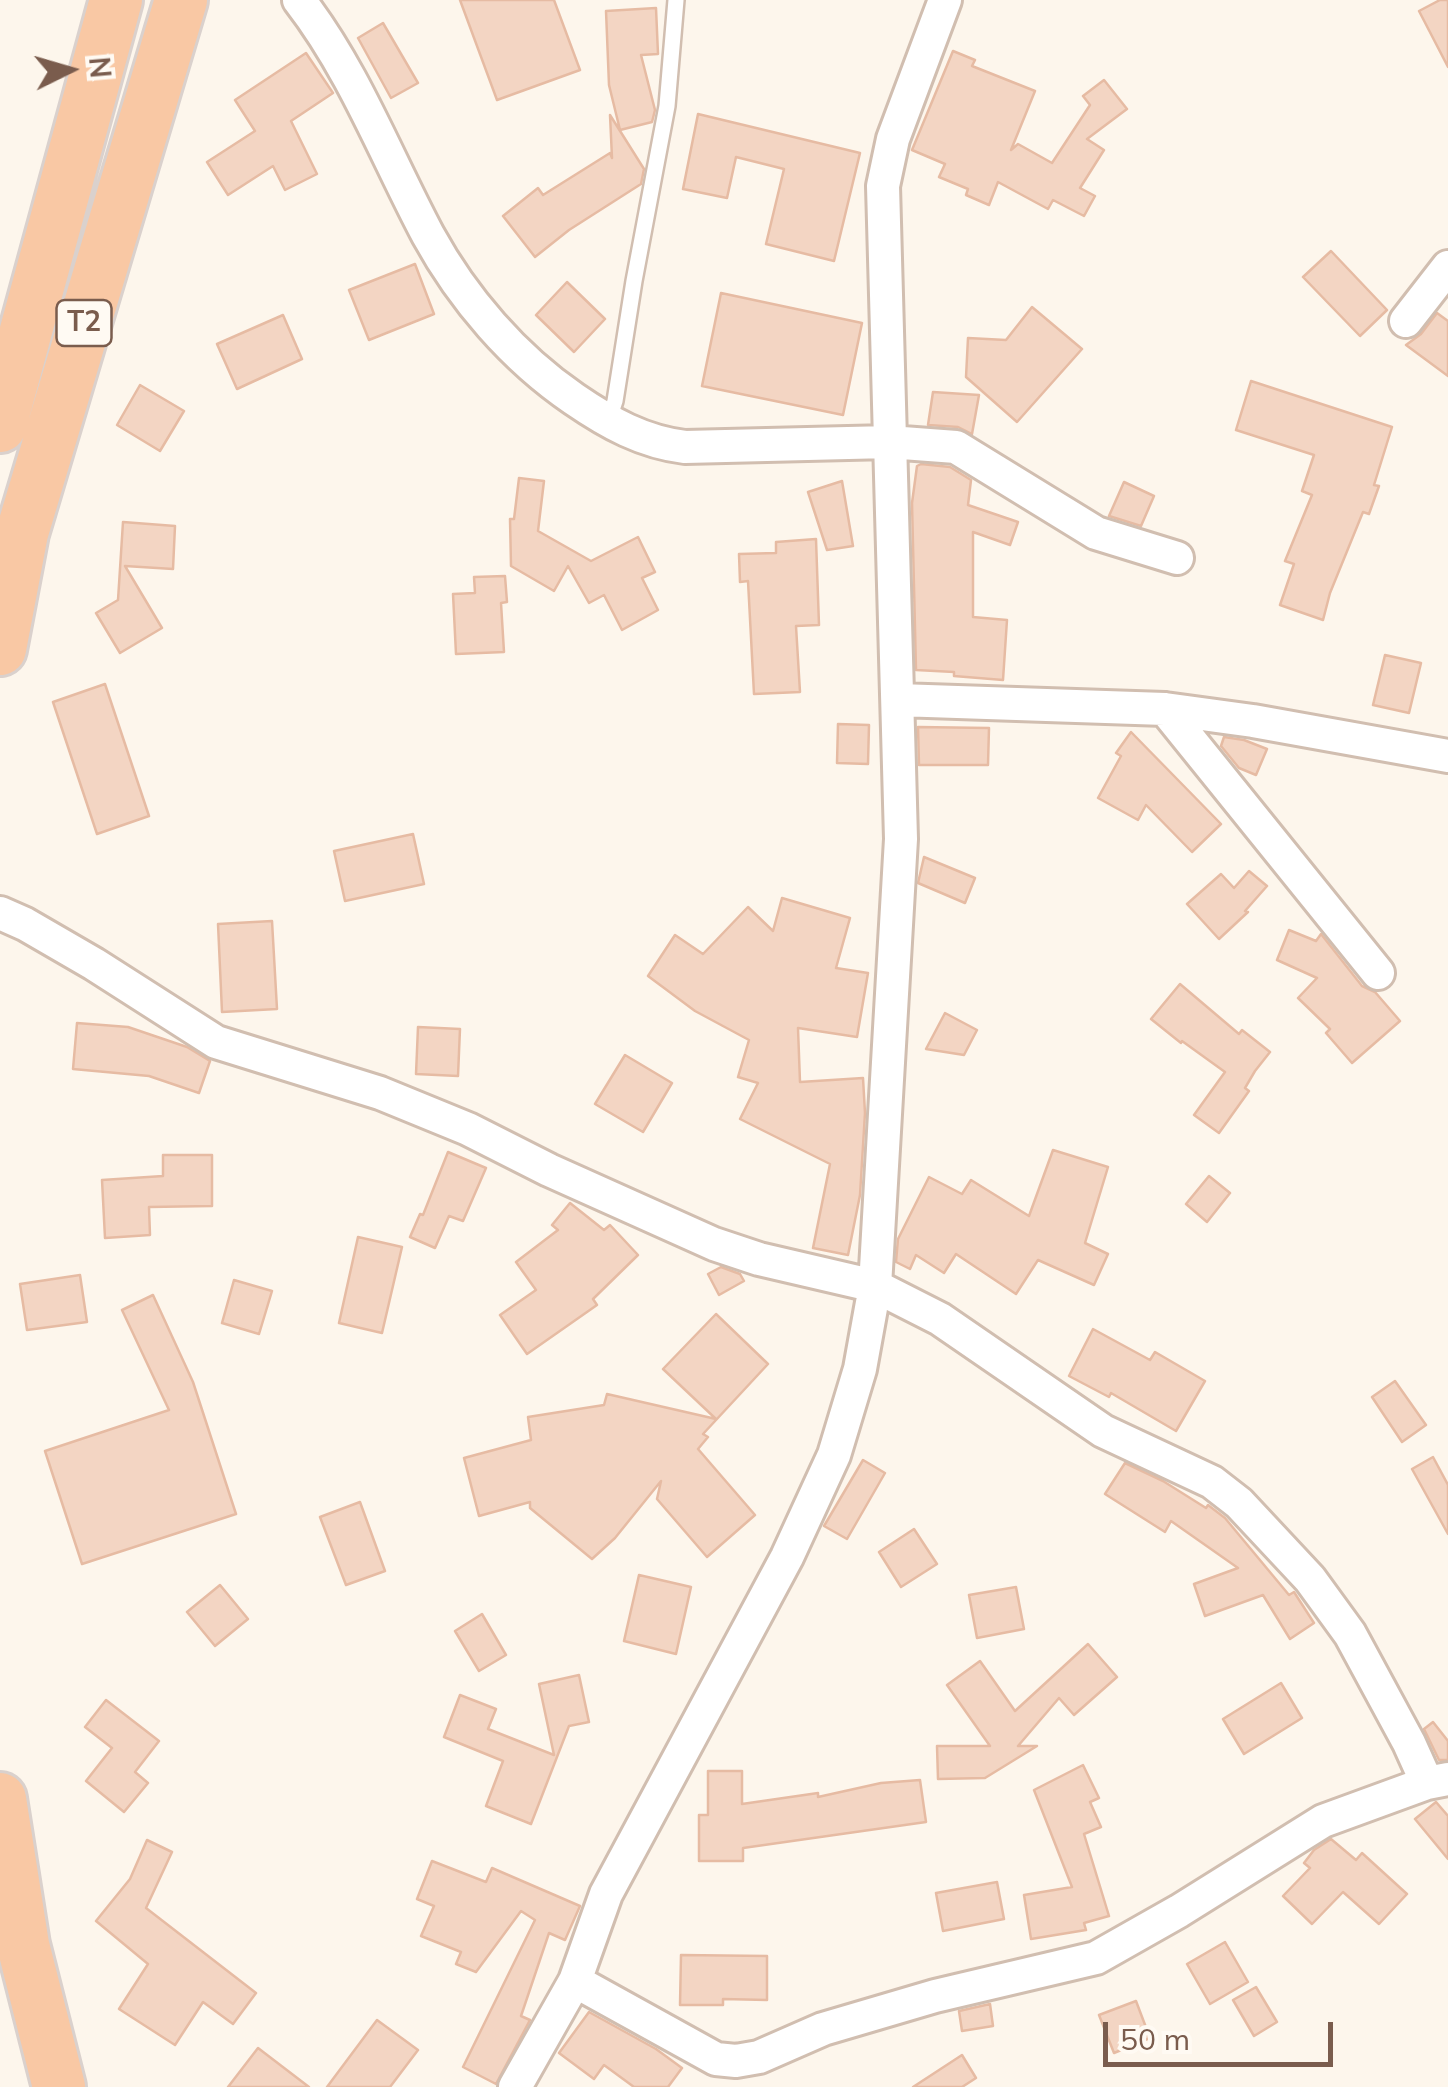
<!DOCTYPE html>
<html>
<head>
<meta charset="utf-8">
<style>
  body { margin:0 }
  #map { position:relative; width:1448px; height:2087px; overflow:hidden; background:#fdf6ec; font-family:Mulish,sans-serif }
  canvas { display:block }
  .north { position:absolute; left:20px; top:20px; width:100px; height:100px; -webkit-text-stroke:8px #fffaf3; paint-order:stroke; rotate:85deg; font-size:28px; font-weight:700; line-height:40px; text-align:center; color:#7a5c4d }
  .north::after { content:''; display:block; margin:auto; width:35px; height:45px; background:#7a5c4d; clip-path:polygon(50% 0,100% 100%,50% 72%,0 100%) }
  .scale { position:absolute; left:1103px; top:2022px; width:230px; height:45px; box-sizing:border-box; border:5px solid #7a5c4d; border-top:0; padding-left:12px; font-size:30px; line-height:35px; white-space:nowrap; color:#7a5c4d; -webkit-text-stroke:8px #fffaf3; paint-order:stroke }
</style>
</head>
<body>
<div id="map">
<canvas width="1448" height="2087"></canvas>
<div class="north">N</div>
<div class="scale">50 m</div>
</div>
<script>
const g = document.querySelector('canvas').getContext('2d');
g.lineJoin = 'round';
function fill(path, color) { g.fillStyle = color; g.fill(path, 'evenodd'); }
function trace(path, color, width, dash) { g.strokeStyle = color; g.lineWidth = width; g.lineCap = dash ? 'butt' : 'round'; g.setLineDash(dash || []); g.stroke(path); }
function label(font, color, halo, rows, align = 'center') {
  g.font = font + ' Mulish,sans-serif'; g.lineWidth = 8; g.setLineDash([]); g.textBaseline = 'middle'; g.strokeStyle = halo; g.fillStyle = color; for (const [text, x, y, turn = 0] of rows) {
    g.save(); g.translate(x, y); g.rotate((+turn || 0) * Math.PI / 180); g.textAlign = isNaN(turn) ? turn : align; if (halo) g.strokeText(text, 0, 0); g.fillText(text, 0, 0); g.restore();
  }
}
const building = new Path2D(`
  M460 0H554L580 70 497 100Z
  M1440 0H1448V67L1419 11Z
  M656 8 658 54 641 55 655 110 652 122 620 130 609 85 606 11Z
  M383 23 418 83 391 98 358 38Z
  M953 51 975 60 972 66 1035 91 1011 150 1018 144 1052 163 1090 105 1083 96 1104 80 1127 109 1087 139 1104 150 1080 188 1095 196 1084 216 1053 200 1048 209 998 182 989 205 966 195 968 189 939 177 945 164 912 150Z
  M306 53 333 93 291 121 317 174 285 190 273 166 228 195 207 162 255 131 235 100Z
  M698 114 860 153 834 261 766 244 784 169 736 157 727 198 683 189Z
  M610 115 644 169 641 184 569 230 535 257 503 216 538 188 543 195 610 153 612 158Z
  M1331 251 1387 310 1360 336 1303 277Z
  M415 264 434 314 369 340 349 290Z
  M567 282 605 319 574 352 536 315Z
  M721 293 862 323 843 415 702 386Z
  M1032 307 1082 349 1017 422 966 377 968 338 1006 340Z
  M1437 313 1448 321V376L1406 345 1421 334Z
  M283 315 302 359 237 389 217 344Z
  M1251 381 1392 427 1374 485 1379 486 1369 514 1363 512 1330 593 1323 620 1280 605 1294 564 1285 561 1312 495 1302 491 1314 455 1236 430Z
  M140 385 184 411 160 451 117 425Z
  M933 392 979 395 972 434 958 427 928 425Z
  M921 464 950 467 971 480 968 505 1018 522 1010 545 973 532V617L1007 620 1003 680 954 676V672L916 670 912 503 917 466Z
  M519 478 544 481 538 531 591 561 638 537 655 572 642 578 658 610 622 630 604 595 589 603 568 566 554 591 511 566 510 519H514Z
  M842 481 853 546 827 550 808 492Z
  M1124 482 1154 496 1141 526 1109 516Z
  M123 522 175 526 173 569 125 566 162 628 120 653 96 613 118 600Z
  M816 539 819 625 796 626 800 692 754 694 748 581 740 582 739 554 776 553V542Z
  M505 576 507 602 501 603 504 652 456 654 453 594 475 593 474 577Z
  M1385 655 1421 663 1409 713 1373 705Z
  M105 684 149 816 97 834 53 702Z
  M838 724 869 725 868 764 837 763Z
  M918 727 989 728 988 765H919Z
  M1131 732 1221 824 1192 852 1146 805 1138 820 1098 798 1121 756 1116 753Z
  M1224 737 1244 740 1267 749 1256 775 1239 768 1221 746Z
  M413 834 424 884 345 901 334 851Z
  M924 857 975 878 965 903 918 883Z
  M1249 871 1267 886 1245 911 1248 912 1219 939 1187 904 1221 874 1234 888Z
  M782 898 850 918 836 968 868 973 857 1037 798 1028 800 1082 863 1078 865 1113 860 1195 848 1255 813 1248 830 1164 740 1119 758 1083 738 1077 749 1040 695 1011 648 976 675 935 703 954 748 907 773 931Z
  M272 921 277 1009 222 1012 218 924Z
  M1289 930 1316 941 1321 934 1362 986 1375 992 1400 1021 1352 1063 1326 1033 1330 1029 1298 998 1317 978 1277 960Z
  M1180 984 1239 1034 1242 1030 1270 1052 1255 1071 1245 1088 1249 1091 1219 1133 1194 1115 1225 1072 1182 1041 1181 1043 1151 1019Z
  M945 1013 977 1030 964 1055 926 1049Z
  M77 1023 128 1027 187 1047 210 1061 199 1093 149 1076 73 1069Z
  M418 1027 460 1029 458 1076 416 1074Z
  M625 1055 672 1083 643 1132 595 1104Z
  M1053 1150 1108 1167 1085 1243 1108 1254 1094 1285 1038 1260 1016 1294 956 1254 944 1273 916 1255 910 1269 896 1262 898 1239 929 1177 962 1194 971 1180 1029 1216Z
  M448 1152 486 1168 463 1221 449 1216 435 1248 410 1237 420 1214 423 1215Z
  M163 1155H212V1206L149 1207 150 1235 105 1238 102 1180 163 1176Z
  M1209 1176 1230 1193 1207 1222 1186 1204Z
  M570 1203 604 1230 610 1225 638 1255 593 1299 597 1305 527 1354 500 1315 536 1290 516 1262 558 1230 552 1225Z
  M358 1237 402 1247 382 1333 339 1323Z
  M721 1267 740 1274 744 1281 719 1295 708 1274Z
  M80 1275 87 1322 27 1330 20 1284Z
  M234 1280 272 1291 259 1334 222 1323Z
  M153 1295 193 1382 236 1514 82 1564 45 1451 169 1410 122 1310Z
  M716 1314 768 1364 703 1434 708 1437 698 1449 755 1515 707 1557 657 1499 661 1481 615 1538 592 1559 530 1508V1502L479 1516 464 1458 531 1440 528 1417 604 1405 607 1394 716 1419 663 1369Z
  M1093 1329 1150 1360 1155 1352 1205 1381 1176 1431 1111 1393 1109 1397 1069 1376Z
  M1395 1381 1426 1425 1402 1442 1372 1397Z
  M1433 1457 1448 1485V1534L1412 1469Z
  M863 1460 885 1473 847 1539 824 1526Z
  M1125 1463 1163 1481 1206 1508 1208 1505 1225 1518 1289 1595 1294 1592 1314 1623 1290 1639 1263 1595 1205 1616 1194 1584 1238 1568 1171 1521 1165 1532 1105 1494Z
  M360 1502 385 1571 346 1585 320 1517Z
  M914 1529 937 1564 901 1587 879 1552Z
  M639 1575 691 1587 676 1654 624 1641Z
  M220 1585 248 1619 215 1646 187 1612Z
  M1016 1587 1024 1629 977 1638 969 1595Z
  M482 1614 506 1655 479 1671 455 1631Z
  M1088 1644 1117 1677 1074 1715 1059 1698 1018 1746H1037L985 1778 938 1779 937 1746H990L947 1685 980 1661 1015 1711Z
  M579 1675 589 1722 569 1726 531 1824 486 1806 503 1761 444 1737 460 1695 496 1709 488 1729 554 1755 539 1684Z
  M1281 1683 1302 1718 1244 1754 1223 1719Z
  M106 1700 159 1741 135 1772 148 1783 124 1812 86 1781 112 1748 85 1727Z
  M1433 1722 1448 1741V1760H1439L1424 1729Z
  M1083 1765 1099 1798 1090 1802 1101 1827 1084 1834 1109 1916 1084 1923 1086 1930 1031 1939 1024 1895 1072 1887 1034 1790Z
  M708 1771H742V1804L818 1793V1797L881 1783 920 1780 926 1822 743 1848V1861H699V1815H708Z
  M1436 1802 1448 1816V1859L1415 1819Z
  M1331 1839 1356 1860 1362 1853 1407 1894 1379 1924 1343 1892 1312 1924 1283 1896 1310 1868 1304 1863 1314 1850Z
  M147 1840 172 1852 146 1908 256 1993 233 2024 203 2002 175 2045 119 2009 148 1964 96 1921 130 1879Z
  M432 1861 486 1882 492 1868 580 1906 565 1940 549 1933 521 2016 530 2020 496 2084 463 2067 535 1920 521 1911 476 1972 456 1964 461 1952 421 1936 434 1906 417 1899Z
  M997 1882 1004 1919 943 1931 936 1893Z
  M1225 1942 1248 1982 1210 2004 1187 1964Z
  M681 1955 767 1956V2000L723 1999V2005H680Z
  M1256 1987 1277 2022 1254 2036 1233 2000Z
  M1136 2001 1150 2038 1114 2053 1099 2015Z
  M990 2004 993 2026 962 2031 959 2011Z
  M589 2012 656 2049 682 2068 668 2087H634L604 2065 594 2079 559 2053Z
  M377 2020 418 2050 390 2087H327Z
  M258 2048 309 2087H228Z
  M962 2055 976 2078 962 2087H913Z`);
const service = new Path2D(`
  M608 422 615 401 634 281 667 106 676 0`);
const minor = new Path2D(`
  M299 0C354 71 386 156 428 235 463 299 514 358 574 399 609 423 643 442 685 447L889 442 956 447 1096 533 1177 558
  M1406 321 1448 267
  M898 700 1165 709 1253 721 1448 756
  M1165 709 1378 973
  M0 913 25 924 94 964 216 1042 380 1093 468 1129 549 1170 714 1244 759 1259 875 1286 940 1319 1103 1431 1212 1482 1239 1503 1310 1579 1350 1634 1409 1743 1427 1783
  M575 1981 716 2059 736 2061 759 2057 823 2029 935 1996 1096 1958 1179 1911 1323 1821 1427 1783 1448 1779
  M515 2087 575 1981 606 1894 787 1557 834 1455 860 1369 875 1286 901 839 883 186 893 139 945 0`);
const trunk = new Path2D(`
  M0 426 116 0
  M0 649 22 533 181 0
  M0 1799 23 1945 59 2087`);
const shields = [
  [84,323,55]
];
const shieldNames = [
  ["T2",84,323]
];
fill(building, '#f3d5c3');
trace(building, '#e6bba3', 2.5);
trace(service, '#d1beb0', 20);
trace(minor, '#d1beb0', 38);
trace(trunk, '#dad1cd', 58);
trace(service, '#fff', 15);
trace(minor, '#fff', 32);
trace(trunk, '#f9c8a4', 52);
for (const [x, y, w] of shields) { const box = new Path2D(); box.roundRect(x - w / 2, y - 23, w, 46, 8); g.fillStyle = '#fffaf3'; g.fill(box); trace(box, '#7a5c4d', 2.5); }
label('bold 28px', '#7a5c4d', null, shieldNames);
</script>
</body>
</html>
